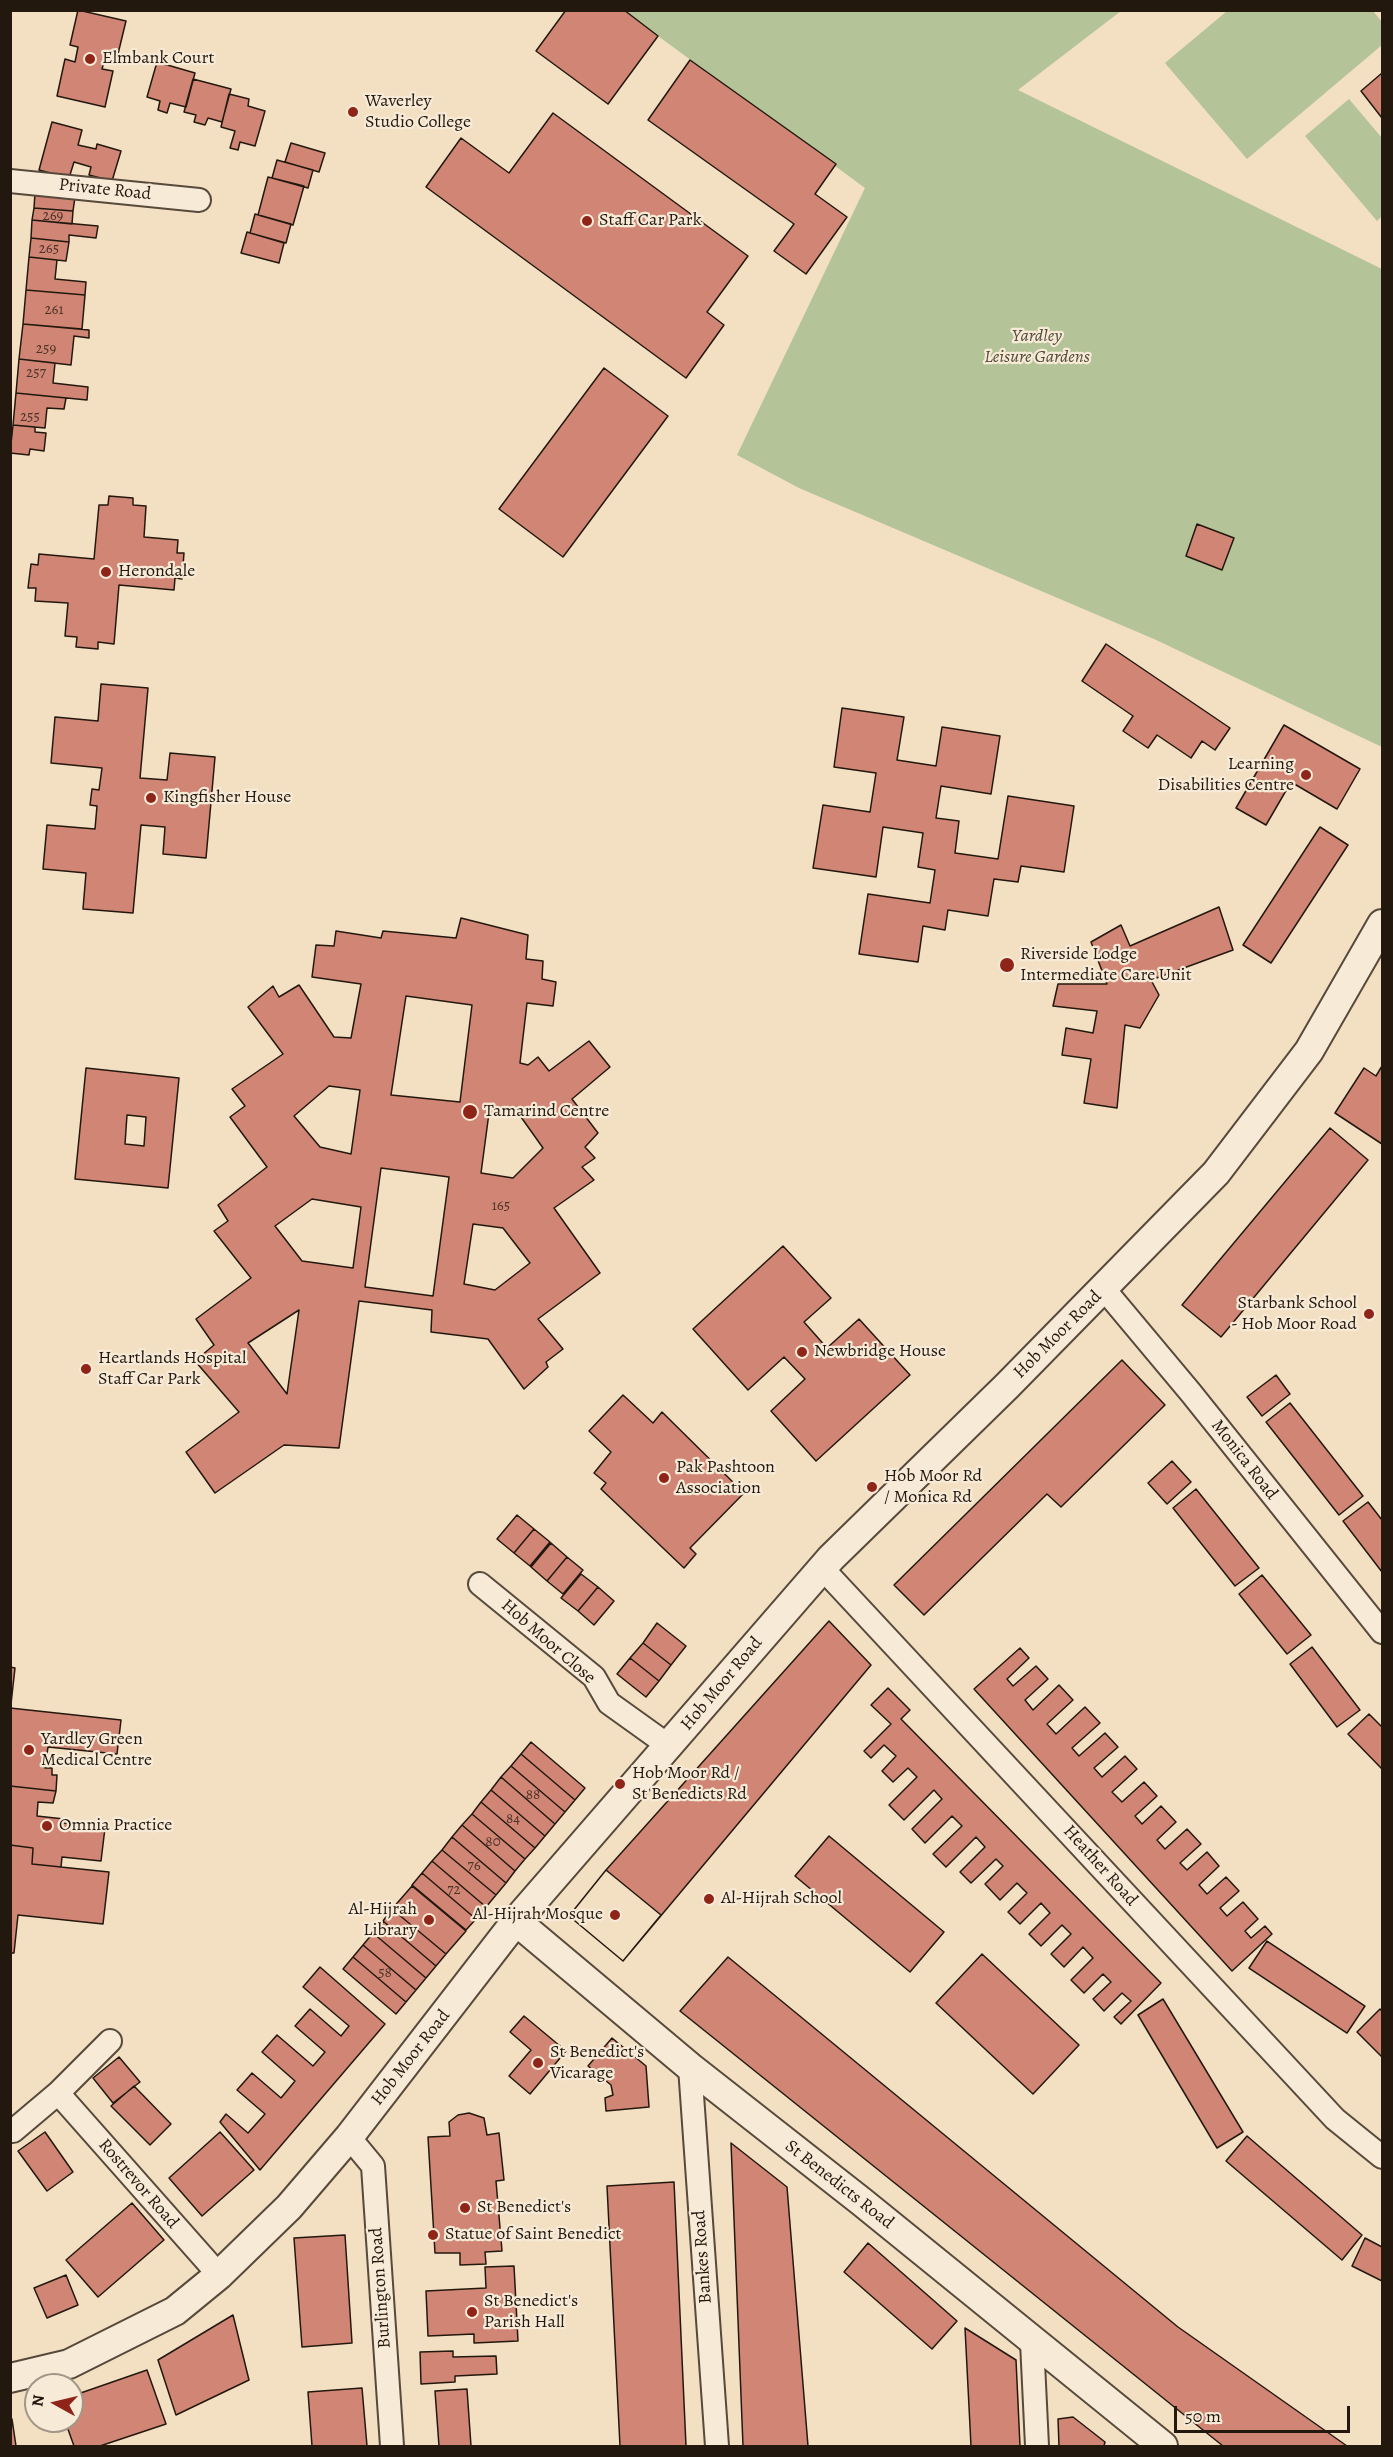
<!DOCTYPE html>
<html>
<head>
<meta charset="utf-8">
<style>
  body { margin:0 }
  #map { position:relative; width:1393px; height:2457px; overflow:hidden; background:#f3dfc2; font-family:Alegreya,serif }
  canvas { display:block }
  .frame { position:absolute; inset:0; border:12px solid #23180e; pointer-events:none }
  .north { position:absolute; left:24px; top:2373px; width:60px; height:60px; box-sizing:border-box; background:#f7ead7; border:2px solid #a29687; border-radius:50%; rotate:278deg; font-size:16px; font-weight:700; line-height:24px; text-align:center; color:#23180e }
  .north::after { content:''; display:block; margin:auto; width:21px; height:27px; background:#8f2418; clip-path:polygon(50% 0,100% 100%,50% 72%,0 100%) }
  .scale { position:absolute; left:1174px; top:2406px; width:176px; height:27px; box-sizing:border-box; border:3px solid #23180e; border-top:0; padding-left:8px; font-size:18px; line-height:21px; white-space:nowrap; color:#23180e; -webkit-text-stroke:4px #f7ead7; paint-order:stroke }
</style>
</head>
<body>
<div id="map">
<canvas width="1393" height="2457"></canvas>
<div class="frame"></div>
<div class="north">N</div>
<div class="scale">50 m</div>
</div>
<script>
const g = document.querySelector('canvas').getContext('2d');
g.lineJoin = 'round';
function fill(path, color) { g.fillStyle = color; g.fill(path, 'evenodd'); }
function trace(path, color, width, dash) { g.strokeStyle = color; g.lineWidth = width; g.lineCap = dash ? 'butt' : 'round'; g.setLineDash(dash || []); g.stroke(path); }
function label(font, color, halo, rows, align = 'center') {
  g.font = font + ' Alegreya,serif'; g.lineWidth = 4.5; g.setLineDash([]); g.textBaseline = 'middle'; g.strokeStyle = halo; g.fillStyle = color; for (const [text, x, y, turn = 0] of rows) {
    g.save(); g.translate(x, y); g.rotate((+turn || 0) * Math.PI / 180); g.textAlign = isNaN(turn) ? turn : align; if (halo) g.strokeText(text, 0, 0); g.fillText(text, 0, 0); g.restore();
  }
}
const green = new Path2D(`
  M624 11H1121L1018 90 1382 269V747L1154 639 799 488 737 455 865 188Z
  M1227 11H1373L1382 22V45L1247 159 1165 63Z
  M1349 99 1382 138V216L1377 221 1305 136Z`);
const building = new Path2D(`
  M78 10 126 21 117 58 106 55 102 69 113 71 105 107 57 96 65 59 75 62 78 47 70 45Z
  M566 10H624L658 36 608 104 536 51Z
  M690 60 836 164 815 194 847 217 806 274 774 251 794 224 648 120Z
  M157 62 195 73 186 107 170 103 167 113 158 110 160 101 147 97Z
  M1382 73V118L1361 91Z
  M193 79 231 89 222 122 208 118 205 125 194 122 196 115 184 112Z
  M229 94 249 99 248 106 265 111 255 146 240 142 238 150 230 148 235 131 221 127Z
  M553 113 748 256 707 312 724 325 686 378 426 187 461 138 509 173Z
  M52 122 82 130 78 145 96 149 97 144 121 151 112 181 89 175 91 167 74 162 69 178 39 170Z
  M291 143 325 153 319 172 285 162Z
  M277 160 313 170 308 188 272 178Z
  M268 177 304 186 293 225 258 215Z
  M35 193 75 197 73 211 34 208Z
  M34 208 73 211 72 224 32 220Z
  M255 214 291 224 286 243 250 233Z
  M32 220 98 226 96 238 69 235V242L31 238Z
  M247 232 284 243 279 263 241 253Z
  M31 238 69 242 66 261 29 257Z
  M29 257 57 260 55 279 86 282 85 295 26 290Z
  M26 290 85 295 82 329 23 324Z
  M23 324 89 330V338L74 336 71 365 19 359Z
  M19 359 55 363 53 383 88 387 87 400 16 393Z
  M604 368 668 416 563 557 499 509Z
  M16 393 66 398 64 409 47 408 45 428 13 425Z
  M13 425 35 427V432L46 433 44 451 30 449 29 455 10 453Z
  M109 496 133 498V505L146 506 144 537 178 540 177 553H184L182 579 175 578 174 590 119 585 114 644 98 642V649L76 647 77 637 65 636 68 603 35 601 36 588H28L31 564 38 565 39 554 94 559 99 505H108Z
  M1197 524 1234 538 1222 570 1186 556Z
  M1106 644 1230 728 1215 750 1202 741 1191 758 1157 735 1148 748 1123 731 1133 716 1082 681Z
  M101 684 148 688 140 778 167 780 170 753 215 757 206 858 163 854 165 827 141 825 133 913 83 909 86 873 43 869 47 825 95 829 97 806 90 805 92 789 99 790 102 768 51 763 55 717 98 721Z
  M842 708 904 717 897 760 936 766 942 727 1000 736 991 794 941 786 936 818 959 821 955 853 998 859 1008 796 1074 806 1064 872 1021 866 1018 882 994 879 988 916 948 910 945 930 923 926 918 962 859 954 868 894 930 903 935 870 918 867 923 833 883 827 876 877 813 868 823 805 870 812 876 773 834 767Z
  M1284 725 1360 769 1337 809 1291 782 1266 825 1236 808Z
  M1320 827 1348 845 1271 963 1243 945Z
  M1219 907 1233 950 1151 980 1159 995 1140 1028 1125 1025 1117 1108 1084 1103 1091 1059 1062 1055 1066 1028 1093 1033 1097 1011 1053 1006 1058 984H1107L1091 942 1121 925 1130 946Z
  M461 918 528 935 526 959 543 961 542 979 556 982 553 1006 527 1003 520 1063 528 1065 538 1057 549 1071 589 1041 610 1067 572 1099 598 1133 585 1147 595 1158 582 1167 594 1180 554 1208 600 1273 538 1319 563 1349 546 1362 548 1367 524 1389 488 1339 431 1332 432 1310 359 1301 339 1448 284 1445 215 1493 186 1452 239 1412 195 1361 214 1345 196 1319 251 1278 214 1231 228 1221 218 1205 267 1167 230 1117 245 1106 232 1089 283 1054 248 1007 273 986 279 997 299 985 334 1037 351 1038 361 984 312 977 316 945 334 946 336 931 381 938 383 931 456 938ZM406 996 472 1005 460 1102 391 1095ZM329 1086 360 1090 351 1154 320 1147 294 1116ZM489 1113 521 1117 543 1148 513 1178 481 1173ZM381 1168 449 1177 433 1296 365 1287ZM312 1199 361 1207 353 1268 302 1261 275 1226ZM473 1224 503 1228 530 1263 495 1290 464 1284ZM299 1310 287 1394 248 1343Z
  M1382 1066V1144L1335 1113 1364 1068 1376 1076Z
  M86 1068 179 1078 168 1188 75 1179ZM127 1115 146 1117 144 1146 125 1144Z
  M1330 1128 1368 1160 1221 1337 1182 1305Z
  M783 1246 831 1298 804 1322 827 1348 859 1319 910 1375 816 1461 771 1411 805 1379 784 1357 748 1390 693 1329Z
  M1122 1360 1165 1405 1061 1507 1047 1494 924 1615 894 1585Z
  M1276 1375 1290 1394 1262 1416 1247 1397Z
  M623 1395 653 1423 662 1412 744 1493 690 1548 696 1554 684 1568 601 1489 606 1483 594 1473 611 1452 589 1431Z
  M1290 1403 1363 1496 1339 1515 1266 1422Z
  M1172 1461 1191 1482 1167 1504 1148 1483Z
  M1196 1489 1259 1568 1235 1586 1173 1508Z
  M1368 1502 1382 1520V1572L1343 1521Z
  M517 1515 534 1529 514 1553 497 1539Z
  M534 1529 550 1542 530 1566 514 1553Z
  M551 1543 567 1557 547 1581 531 1567Z
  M567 1557 583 1570 563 1594 547 1581Z
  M581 1574 598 1587 578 1611 561 1598Z
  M1262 1575 1311 1635 1287 1654 1239 1594Z
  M598 1587 614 1601 594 1625 578 1611Z
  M829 1621 871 1665 623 1961 569 1916 606 1870Z
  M657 1623 686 1646 671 1665 643 1643Z
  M643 1643 671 1665 659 1681 630 1658Z
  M1312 1647 1360 1710 1337 1727 1290 1664Z
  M1020 1648 1029 1658 1007 1679 1013 1686 1036 1666 1048 1679 1025 1700 1033 1710 1059 1685 1073 1700 1047 1724 1056 1734 1085 1707 1100 1723 1072 1748 1079 1756 1105 1733 1118 1747 1094 1768 1102 1777 1125 1756 1137 1769 1112 1792 1122 1802 1144 1782 1157 1796 1135 1816 1142 1824 1161 1806 1176 1822 1157 1840 1165 1849 1187 1829 1201 1844 1180 1863 1187 1870 1207 1852 1219 1866 1199 1885 1207 1894 1226 1877 1239 1891 1220 1908 1227 1916 1243 1902 1258 1919 1245 1931 1251 1938 1265 1926 1272 1934 1232 1971 974 1689Z
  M630 1658 659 1681 646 1697 617 1674Z
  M10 1667 15 1668 11 1704H10Z
  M888 1688 910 1710 901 1719 1161 1983 1121 2024 1114 2017 1131 2001 1122 1993 1104 2011 1093 1999 1111 1982 1103 1974 1084 1993 1071 1980 1093 1958 1083 1947 1064 1967 1051 1954 1071 1934 1062 1925 1041 1946 1029 1934 1050 1913 1041 1903 1020 1924 1008 1912 1027 1893 1017 1883 1000 1900 985 1884 1003 1866 996 1859 971 1883 960 1872 985 1847 976 1837 946 1867 933 1854 962 1826 952 1816 925 1843 912 1829 942 1799 934 1790 904 1820 889 1805 917 1777 908 1768 893 1782 882 1771 896 1756 884 1745 871 1758 864 1751 891 1724 871 1705Z
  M10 1708 121 1720 117 1754 48 1747 45 1768H52V1775H57L56 1791 10 1786Z
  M1369 1714 1382 1727V1769L1348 1734Z
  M531 1742 585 1788 575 1800 521 1754Z
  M521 1754 575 1800 565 1812 511 1766Z
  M511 1766 565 1812 555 1824 501 1777Z
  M501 1777 555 1824 545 1836 491 1790Z
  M10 1786 56 1791 53 1803 38 1802 37 1816 64 1819V1823L105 1828 101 1861 62 1857 61 1867 32 1864 33 1848 10 1845Z
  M491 1790 545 1836 535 1848 481 1802Z
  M481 1802 535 1848 525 1859 472 1814Z
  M472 1814 525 1859 515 1871 462 1825Z
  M462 1825 515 1871 506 1883 452 1837Z
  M829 1836 944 1932 910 1972 795 1876Z
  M452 1837 506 1883 496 1895 442 1850Z
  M10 1845 33 1848 32 1864 109 1872 103 1924 18 1915 14 1953H10Z
  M442 1850 496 1895 486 1907 432 1861Z
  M432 1861 486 1907 476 1919 422 1873Z
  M606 1870 661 1915 623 1961 569 1916Z
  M422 1873 476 1919 466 1930 412 1885Z
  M412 1886 466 1931 446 1954 392 1909Z
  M392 1909 446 1954 436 1966 383 1921Z
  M383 1921 436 1966 426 1978 373 1933Z
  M373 1933 426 1978 416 1990 363 1945Z
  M1267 1941 1365 2006 1347 2033 1249 1968Z
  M363 1945 416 1990 406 2002 353 1957Z
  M982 1954 1079 2045 1033 2094 936 2003Z
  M353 1957 406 2002 396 2014 343 1969Z
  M728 1957 1178 2327 1347 2446H1223L680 2011Z
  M320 1967 385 2024 260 2170 220 2122 226 2114 248 2133 265 2114 237 2090 252 2073 281 2098 295 2081 262 2052 277 2035 313 2066 325 2052 295 2026 310 2009 341 2036 349 2026 303 1987Z
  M1163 1999 1243 2132 1217 2148 1138 2015Z
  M1380 2009 1382 2011V2057L1357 2032Z
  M524 2016 566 2051 530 2094 509 2076 531 2050 510 2032Z
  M612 2038 646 2066 649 2107 606 2111 605 2098 613 2095 611 2085 588 2066Z
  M119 2057 140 2082 113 2103 93 2078Z
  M134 2086 171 2124 150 2145 111 2106Z
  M469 2113 484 2118 487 2135 499 2133 504 2180 496 2181 502 2251 485 2252 486 2264 460 2265V2253H435L428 2137 450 2136 449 2122 458 2115Z
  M45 2132 73 2172 47 2191 18 2151Z
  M220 2132 254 2170 202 2216 169 2178Z
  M1247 2136 1362 2235 1342 2260 1226 2161Z
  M731 2143 787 2187 808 2446H743Z
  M674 2182 686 2446H620L607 2186Z
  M132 2203 164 2240 98 2297 66 2260Z
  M345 2235 352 2343 302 2347 294 2238Z
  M1365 2238 1382 2247V2281L1352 2266Z
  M868 2243 957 2321 932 2349 844 2272Z
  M514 2266 518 2341 474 2343V2334L428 2336 426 2291 486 2288 485 2267Z
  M66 2275 78 2305 47 2318 34 2288Z
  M233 2315 249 2380 176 2415 158 2360Z
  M965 2328 1016 2360 1020 2446H971Z
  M453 2351V2357L496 2356 497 2374 455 2376V2382L421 2384 420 2352Z
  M147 2370 166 2424 100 2446H74L65 2421H72V2396Z
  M362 2388 367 2446H312L308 2392Z
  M467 2389 471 2446H439L435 2391Z
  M1073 2417 1105 2442 1104 2446H1059L1058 2419Z
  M12 2419 16 2446H10Z`);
const minor = new Path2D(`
  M10 181 199 200
  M1104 1289 1191 1393 1382 1632
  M823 1569 1335 2119 1382 2157
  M480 1584 594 1677 609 1703 669 1746
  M690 2067 717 2446
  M58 2093 219 2275
  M13 2131 58 2093 110 2041
  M349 2137 373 2166 392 2446
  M1032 2342 1037 2446`);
const tertiary = new Path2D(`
  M516 1921 690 2067 862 2202 1163 2446
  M10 2378 69 2364 175 2311 219 2275 289 2207 349 2137 516 1921 831 1558 1007 1386 1216 1173 1309 1051 1382 924`);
const markers = [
  [90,59,6,"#8f2418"],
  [353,112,6,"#8f2418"],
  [587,221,6,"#8f2418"],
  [106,572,6,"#8f2418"],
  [1306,775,6,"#8f2418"],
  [151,798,6,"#8f2418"],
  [1007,965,8,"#8f2418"],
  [470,1112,8,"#8f2418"],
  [1369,1314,6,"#8f2418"],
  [802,1352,6,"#8f2418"],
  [86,1369,6,"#8f2418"],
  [664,1478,6,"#8f2418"],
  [872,1487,6,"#8f2418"],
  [29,1750,6,"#8f2418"],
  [620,1784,6,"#8f2418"],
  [47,1826,6,"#8f2418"],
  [709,1899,6,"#8f2418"],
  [615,1915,6,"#8f2418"],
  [429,1920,6,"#8f2418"],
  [538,2063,6,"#8f2418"],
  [465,2208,6,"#8f2418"],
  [433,2235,6,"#8f2418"],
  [472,2312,6,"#8f2418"]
];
const numberNames = [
  ["269",53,216],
  ["265",49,249],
  ["261",54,310],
  ["259",46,349],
  ["257",36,373],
  ["255",30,417],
  ["165",501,1206],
  ["88",533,1795],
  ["84",513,1819],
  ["80",493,1842],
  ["76",474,1866],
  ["72",454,1890],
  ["58",385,1973]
];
const poiNames = [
  ["Elmbank Court",102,59],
  ["Waverley",365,102],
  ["Studio College",365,123],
  ["Staff Car Park",599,221],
  ["Herondale",118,572],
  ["Learning",1294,765,"right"],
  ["Disabilities Centre",1294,786,"right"],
  ["Kingfisher House",163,798],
  ["Riverside Lodge",1020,955],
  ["Intermediate Care Unit",1020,976],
  ["Tamarind Centre",484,1112],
  ["Starbank School",1357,1304,"right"],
  ["- Hob Moor Road",1357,1325,"right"],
  ["Newbridge House",814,1352],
  ["Heartlands Hospital",98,1359],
  ["Staff Car Park",98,1380],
  ["Pak Pashtoon",676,1468],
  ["Association",676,1489],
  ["Hob Moor Rd",884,1477],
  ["/ Monica Rd",884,1498],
  ["Yardley Green",41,1740],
  ["Medical Centre",41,1761],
  ["Hob Moor Rd /",632,1774],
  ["St Benedicts Rd",632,1795],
  ["Omnia Practice",59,1826],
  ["Al-Hijrah School",721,1899],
  ["Al-Hijrah",417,1910,"right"],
  ["Library",417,1931,"right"],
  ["Al-Hijrah Mosque",603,1915,"right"],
  ["St Benedict's",550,2053],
  ["Vicarage",550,2074],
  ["St Benedict's",477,2208],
  ["Statue of Saint Benedict",445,2235],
  ["St Benedict's",484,2302],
  ["Parish Hall",484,2323]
];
const streetNames = [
  ["Private Road",105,190,6],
  ["Hob Moor Road",1058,1335,-45],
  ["Monica Road",1244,1460,52],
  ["Hob Moor Close",548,1642,41],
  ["Hob Moor Road",722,1684,-50],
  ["Heather Road",1100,1866,48],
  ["Hob Moor Road",411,2058,-52],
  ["Rostrevor Road",138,2184,49],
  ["St Benedicts Road",839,2185,38],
  ["Bankes Road",703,2257,-94],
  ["Burlington Road",381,2288,-94]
];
const parkNames = [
  ["Yardley",1037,337],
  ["Leisure Gardens",1037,358]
];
fill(green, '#b5c398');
fill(building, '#d18675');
trace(building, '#23180e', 1.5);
trace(minor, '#574a3b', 26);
trace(tertiary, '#574a3b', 32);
trace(minor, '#f7ead7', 22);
trace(tertiary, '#f7ead7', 28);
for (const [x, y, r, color] of markers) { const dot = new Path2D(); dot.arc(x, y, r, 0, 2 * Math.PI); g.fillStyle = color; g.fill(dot); trace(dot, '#f7ead7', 2); }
label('15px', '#4e3428', null, numberNames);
label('18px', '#23180e', '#f7ead7', poiNames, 'left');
label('18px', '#23180e', '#f7ead7', streetNames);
label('italic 18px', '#4f4b37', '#f7ead7', parkNames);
</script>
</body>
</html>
